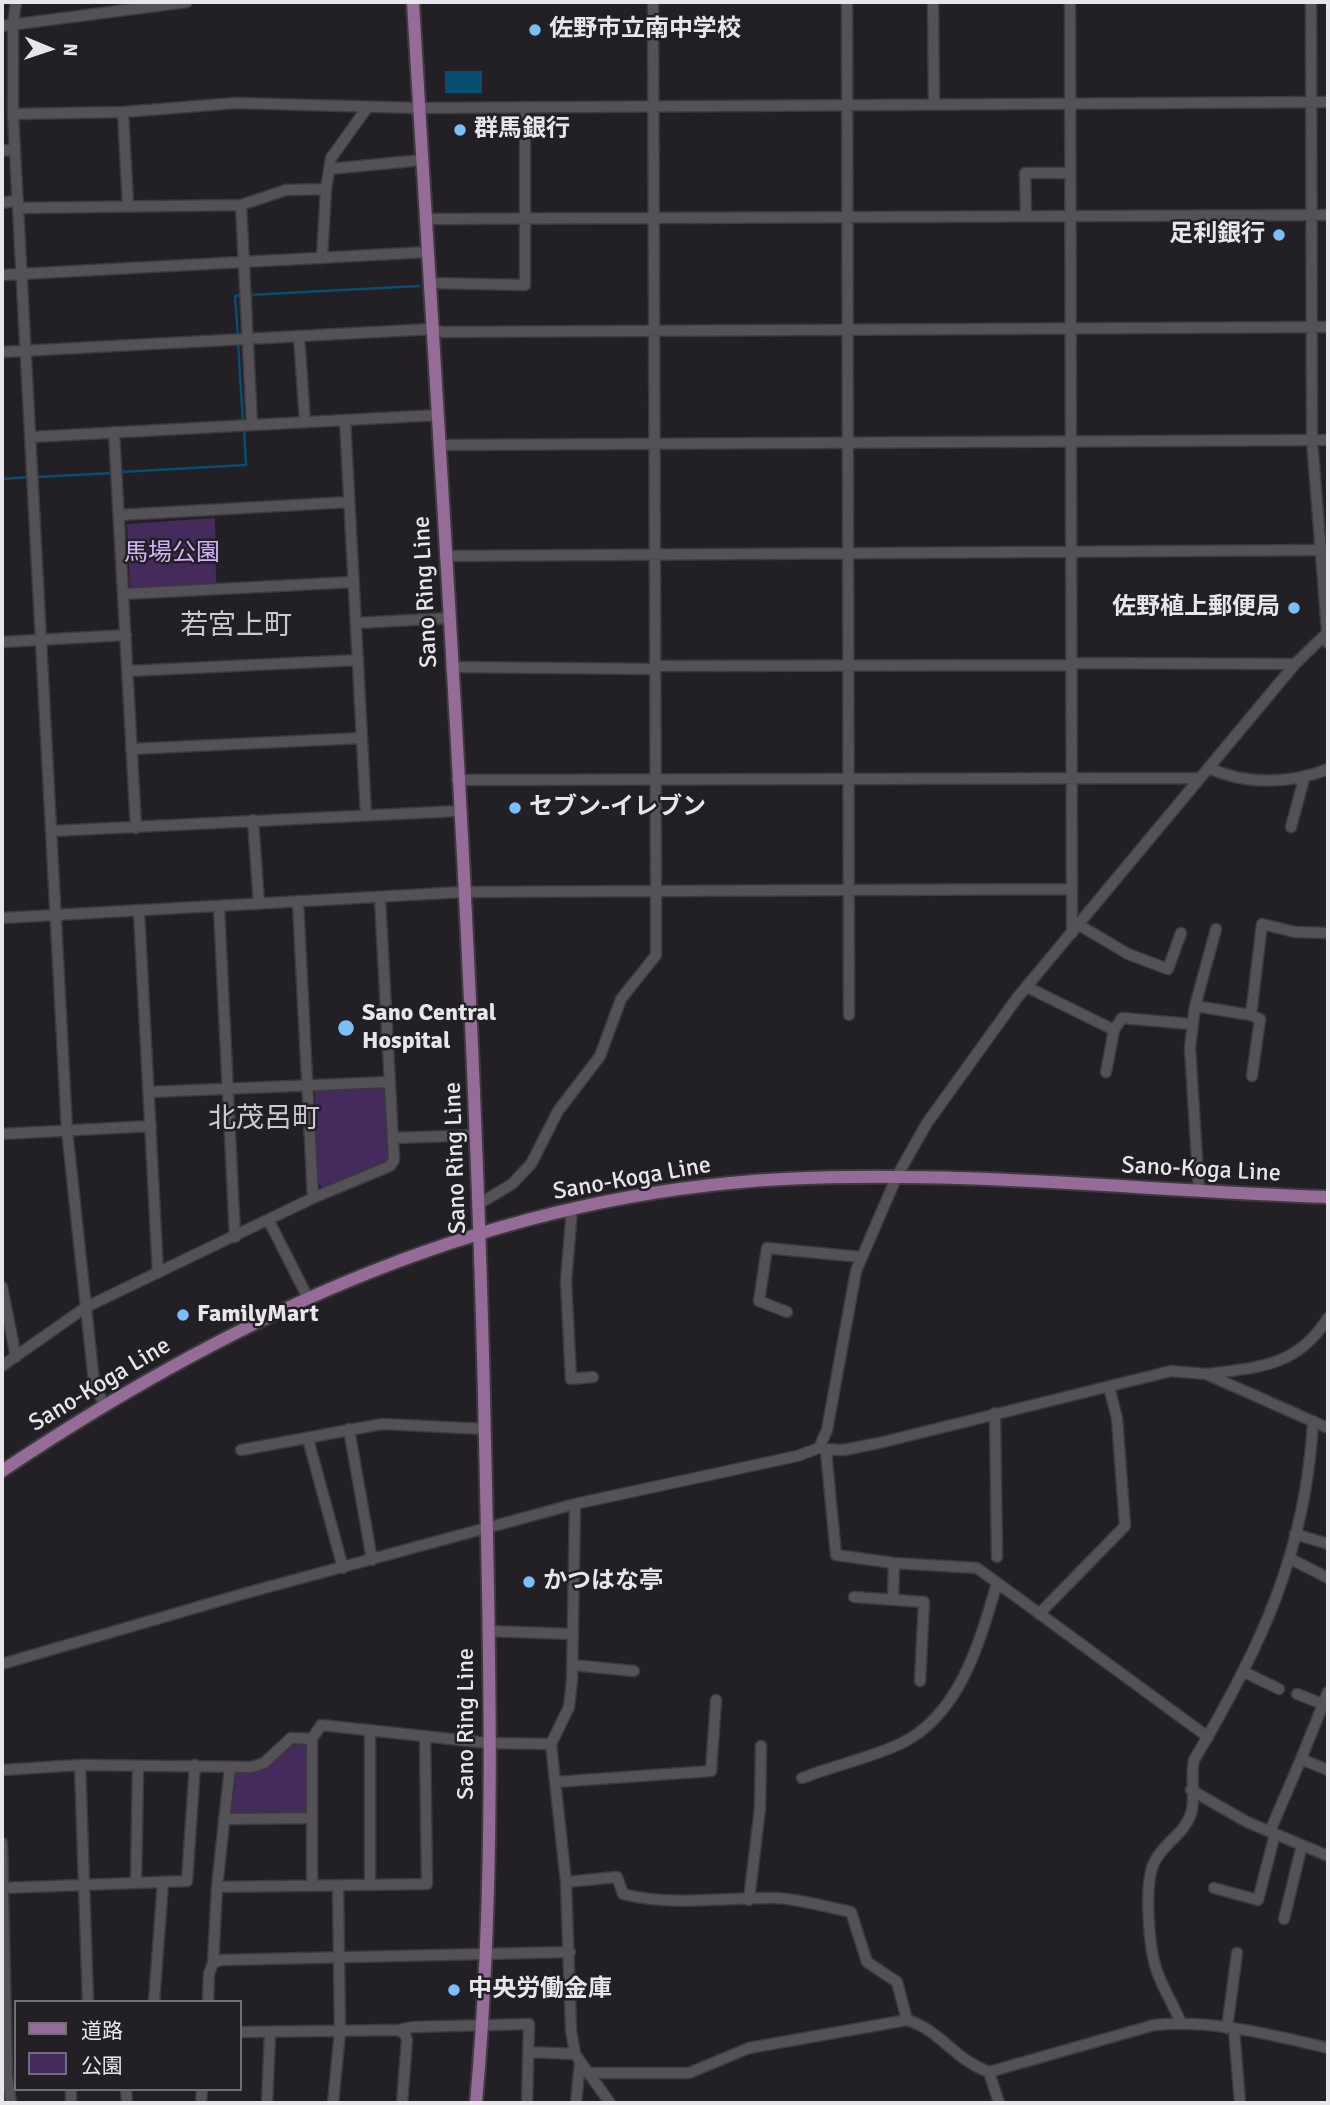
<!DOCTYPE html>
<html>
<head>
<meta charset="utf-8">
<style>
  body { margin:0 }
  #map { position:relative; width:1330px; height:2105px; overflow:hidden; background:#222025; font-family:Signika,"Noto Sans JP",sans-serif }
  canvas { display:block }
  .frame { position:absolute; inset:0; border:4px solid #e8e6ea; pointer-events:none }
  .legend { position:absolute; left:14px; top:2000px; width:228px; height:91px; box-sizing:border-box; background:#222025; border:2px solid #716f74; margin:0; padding:9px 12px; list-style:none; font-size:21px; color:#e8e6ea }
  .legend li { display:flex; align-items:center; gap:14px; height:35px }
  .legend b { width:35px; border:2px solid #716f74 }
  .north { position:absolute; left:14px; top:14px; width:70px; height:70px; -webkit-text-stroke:5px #222025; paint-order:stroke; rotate:92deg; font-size:19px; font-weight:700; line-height:28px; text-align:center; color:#e8e6ea }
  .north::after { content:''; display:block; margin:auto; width:24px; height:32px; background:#e8e6ea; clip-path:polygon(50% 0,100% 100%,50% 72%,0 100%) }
</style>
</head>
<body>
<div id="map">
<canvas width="1330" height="2105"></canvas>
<div class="frame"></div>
<ul class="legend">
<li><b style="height:9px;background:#956c97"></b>道路</li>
<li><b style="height:19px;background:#442b5c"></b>公園</li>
</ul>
<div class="north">N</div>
</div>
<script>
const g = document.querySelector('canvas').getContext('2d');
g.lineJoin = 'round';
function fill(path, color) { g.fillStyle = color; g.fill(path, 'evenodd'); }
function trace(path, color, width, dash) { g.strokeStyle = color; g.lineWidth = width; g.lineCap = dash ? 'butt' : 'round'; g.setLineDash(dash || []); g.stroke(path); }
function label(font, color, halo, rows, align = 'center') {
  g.font = font + ' Signika,"Noto Sans JP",sans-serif'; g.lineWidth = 5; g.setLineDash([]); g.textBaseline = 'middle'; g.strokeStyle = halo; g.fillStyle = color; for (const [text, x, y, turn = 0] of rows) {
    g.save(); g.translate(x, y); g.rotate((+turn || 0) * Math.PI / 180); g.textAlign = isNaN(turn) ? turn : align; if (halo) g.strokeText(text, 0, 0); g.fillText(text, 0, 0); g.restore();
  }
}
const green = new Path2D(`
  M215 518 216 583 130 589 127 524Z
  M386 1086 390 1159 324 1189 317 1182 315 1090Z
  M309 1742 306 1813 231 1815 236 1773 261 1770 292 1746Z`);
const water = new Path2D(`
  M445 71H482V93H445Z`);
const stream = new Path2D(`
  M248 295 419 286
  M238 336 235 296 241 295
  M238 342 243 423
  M121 472 246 465 244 429
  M37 477 114 473
  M2 479 30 477`);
const minor = new Path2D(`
  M16 2 13 24V114L123 112 236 103 419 108 1328 102
  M847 2 849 1015
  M933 2 934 105
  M1070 2 1072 933
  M1311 2 1312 440 1328 643
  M2 26 187 2
  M123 112 128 205
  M13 114 67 1130 94 1382 103 1403
  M2 151 15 149
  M329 169 422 160
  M2 203 18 200
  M241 205 252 425
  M19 208 241 205 286 190 326 189 331 158 367 108
  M1026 216 1025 173H1069
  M426 219 1328 215
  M322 258 326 189
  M2 275 428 252
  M430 283 525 285V107
  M299 336 305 422
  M2 352 432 329 443 332 1328 327
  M345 420 366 815
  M114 432 136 828
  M31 437 438 415
  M440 445 1328 440
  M119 515 349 502
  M445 556 1328 550
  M123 594 354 582
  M356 623 449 618
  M2 642 126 635
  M1072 663 1295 664
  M656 666 1072 665
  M451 667 656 669
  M128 671 358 660
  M131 749 362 738
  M1209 768C1245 785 1291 784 1328 769
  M457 780 1200 778
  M253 820 259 904
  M1291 827 1304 779
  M52 831 458 811
  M298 902 313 1198
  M219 907 235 1237
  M139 912 158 1273
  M2 918 463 892 656 891 653 2
  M1079 925 1128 954 1168 969 1181 933
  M1027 987 1114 1030
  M1195 1006 1251 1015 1260 1019 1252 1076
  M1251 1015 1262 924 1295 932 1328 933
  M1106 1072 1114 1030 1122 1018 1191 1024
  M149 1092 389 1082
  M2 1134 151 1126
  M393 1138 476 1135
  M1199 1191 1190 1048 1195 1006 1216 929
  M479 1204 512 1184 531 1164 558 1111 600 1056 621 999 656 955V891L1072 889
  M572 1209 566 1281 571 1379 593 1377
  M269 1221 307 1296
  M2 1287 16 1357
  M787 1312 759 1301 767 1248 861 1257
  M2 1366 86 1307 313 1198 390 1166 394 1160 380 898
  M1207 1374C1259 1367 1297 1367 1328 1318
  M995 1413 997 1557
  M349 1429 372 1560
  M308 1439 343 1568
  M823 1449 843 1450 879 1443 1171 1371 1206 1374 1328 1428
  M241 1450 382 1424 485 1429
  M826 1451 836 1555 894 1563 977 1568 1208 1737
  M575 1504 572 1680 569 1707 551 1744 566 1882 571 2030 575 2054 610 2103
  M1295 1534 1328 1544
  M1289 1558 1328 1578
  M854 1597 924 1602 920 1681
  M893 1599 894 1563
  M1039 1614 1125 1526 1117 1418 1109 1387
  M487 1631 572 1634
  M2 1664 246 1593 575 1504 797 1456 819 1448 827 1430 856 1271 897 1176 927 1123 1017 998 1295 664 1328 632
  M572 1665 634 1671
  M1244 1672 1279 1689
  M1328 1692 1301 1759 1328 1770
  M1297 1694 1323 1704
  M370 1730V1885
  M80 1765 88 2002
  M2 1770 80 1765 252 1767 264 1763 291 1738 312 1739
  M802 1778C835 1765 872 1758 904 1742 961 1712 980 1641 997 1583
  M555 1782 711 1771 716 1700
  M1191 1790 1247 1822 1328 1856
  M224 1819 311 1818
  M1270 1831 1301 1759
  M2 1843 7 2076 11 2103
  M566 1882 617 1877 623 1894C672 1907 726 1897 775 1898 800 1899 827 1907 851 1912L867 1962 897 1982 907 2020
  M136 1883 138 1767
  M312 1886V1739L321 1725 488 1743 551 1744
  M217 1887 427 1884 425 1737
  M2 1888 187 1881 195 1765
  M1214 1888 1258 1900 1275 1834
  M749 1900 760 1808 761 1746
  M1284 1919 1302 1845
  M213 1963 217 1887 230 1767
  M154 2002 163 1882
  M208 2002 209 1974 213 1963 221 1960 570 1952
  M1181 2023C1174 2006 1164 1990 1158 1974 1149 1952 1143 1882 1155 1861 1164 1843 1184 1834 1191 1814 1196 1797 1190 1777 1194 1760 1260 1649 1306 1553 1313 1421
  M1227 2028 1237 1953
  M1234 2029 1240 2103
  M398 2030 405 2034 407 2040 402 2103
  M240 2032 398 2030 413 2027 529 2024 527 2103
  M528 2052 575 2054
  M989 2072 999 2103
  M588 2073H689L749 2048 907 2020C942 2031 953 2059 989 2072L1154 2025C1212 2019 1272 2035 1328 2048
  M71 2089V2103
  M126 2089 127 2103
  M201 2103 202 2089
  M267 2103 270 2033
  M333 2103 340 2032 338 1886
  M576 2103 580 2062`);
const major = new Path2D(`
  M413 2C440 466 473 930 484 1395 489 1631 497 1868 476 2103
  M2 1471C239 1312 494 1194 784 1179 965 1170 1147 1191 1328 1197`);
const markers = [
  [535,30,7,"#7abff8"],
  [460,130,7,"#7abff8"],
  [1279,235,7,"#7abff8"],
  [1294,608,7,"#7abff8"],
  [515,808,7,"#7abff8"],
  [346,1028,9,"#7abff8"],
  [183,1315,7,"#7abff8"],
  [529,1582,7,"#7abff8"],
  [454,1990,7,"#7abff8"]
];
const poiNames = [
  ["佐野市立南中学校",549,30],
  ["群馬銀行",474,130],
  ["足利銀行",1265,235,"right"],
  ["佐野植上郵便局",1280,608,"right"],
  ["セブン-イレブン",529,808],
  ["Sano Central",362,1014],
  ["Hospital",362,1042],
  ["FamilyMart",197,1315],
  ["かつはな亭",543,1582],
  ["中央労働金庫",468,1990]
];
const parkNames = [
  ["馬場公園",172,554]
];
const streetNames = [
  ["Sano Ring Line",426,592,-93],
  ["Sano Ring Line",456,1158,-92],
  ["Sano-Koga Line",1201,1170,3],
  ["Sano-Koga Line",632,1179,-10],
  ["Sano-Koga Line",100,1385,-31],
  ["Sano Ring Line",467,1724,-90]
];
const quarterNames = [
  ["若宮上町",236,627],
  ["北茂呂町",264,1120]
];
fill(green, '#442b5c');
fill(water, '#084e71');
trace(stream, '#084e71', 2.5);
trace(minor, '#3c3a3e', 13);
trace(major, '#3c3a3e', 16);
trace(minor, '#545257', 10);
trace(major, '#956c97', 12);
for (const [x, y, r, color] of markers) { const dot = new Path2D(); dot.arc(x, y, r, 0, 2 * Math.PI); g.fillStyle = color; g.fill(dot); trace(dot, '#222025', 2.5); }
label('bold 24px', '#e8e6ea', '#222025', poiNames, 'left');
label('24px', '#d4b1fc', '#222025', parkNames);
label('24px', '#e8e6ea', '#222025', streetNames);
label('28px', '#ccc9d0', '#222025', quarterNames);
</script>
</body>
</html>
